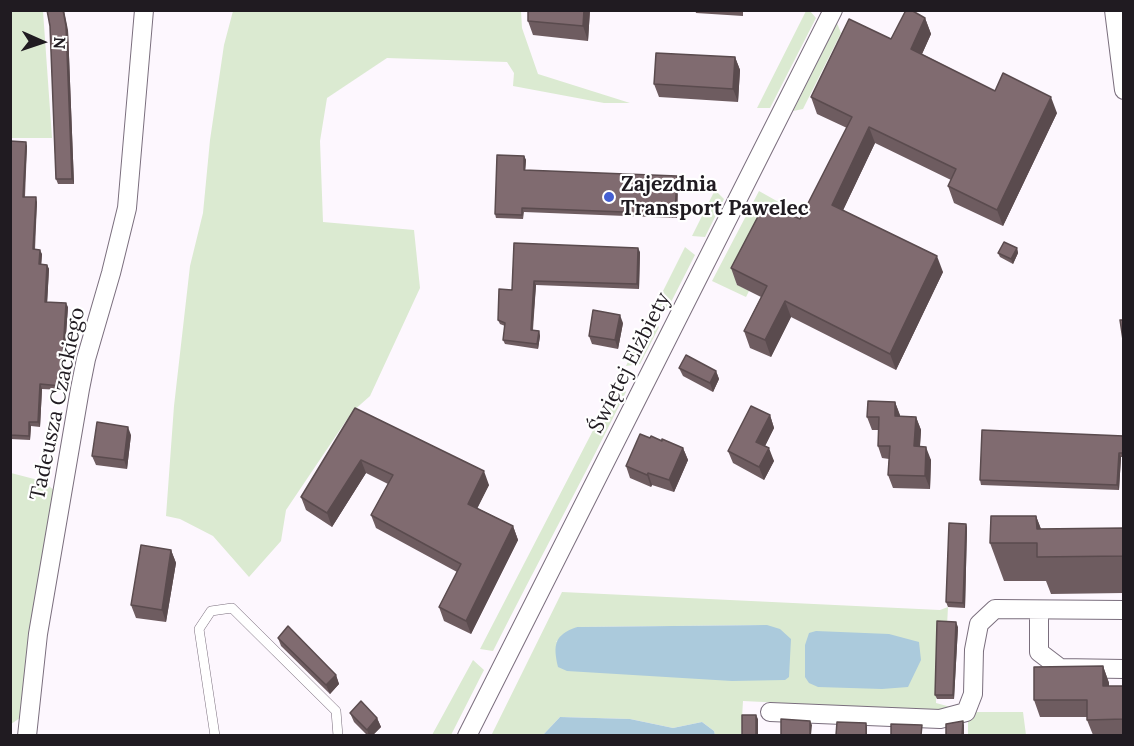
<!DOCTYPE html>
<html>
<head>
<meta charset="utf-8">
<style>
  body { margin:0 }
  #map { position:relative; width:1134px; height:746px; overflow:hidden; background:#fdf7fe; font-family:Lora,serif }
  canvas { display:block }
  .frame { position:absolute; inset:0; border:12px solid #201b21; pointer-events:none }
  .north { position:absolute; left:12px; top:12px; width:60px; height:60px; -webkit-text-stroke:4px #fff; paint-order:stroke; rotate:93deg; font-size:16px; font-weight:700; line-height:24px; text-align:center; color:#201b21 }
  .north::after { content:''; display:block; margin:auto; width:21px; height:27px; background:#201b21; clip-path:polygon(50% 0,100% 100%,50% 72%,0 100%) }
</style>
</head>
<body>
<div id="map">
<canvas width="1134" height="746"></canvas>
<div class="frame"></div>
<div class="north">N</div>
</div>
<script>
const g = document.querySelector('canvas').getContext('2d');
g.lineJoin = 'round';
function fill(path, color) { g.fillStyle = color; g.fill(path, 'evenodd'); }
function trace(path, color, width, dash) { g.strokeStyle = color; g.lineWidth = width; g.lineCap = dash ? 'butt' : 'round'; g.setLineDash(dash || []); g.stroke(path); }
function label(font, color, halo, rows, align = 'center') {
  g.font = font + ' Lora,serif'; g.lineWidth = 4.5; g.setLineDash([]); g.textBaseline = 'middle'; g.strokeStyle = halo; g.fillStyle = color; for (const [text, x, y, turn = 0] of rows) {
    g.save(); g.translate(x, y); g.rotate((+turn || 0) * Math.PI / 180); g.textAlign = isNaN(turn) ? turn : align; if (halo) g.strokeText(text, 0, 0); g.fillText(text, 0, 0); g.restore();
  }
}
const green = new Path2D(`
  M11 10 43 11 52 138H11Z
  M233 11H521L522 28 538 74 630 103H604L513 86 514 73 507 62 387 58 327 98 320 141 323 222 414 230 420 288 370 396 352 412 286 510 281 541 249 577 213 536 180 519 166 516 174 406 190 266 203 213 210 140 224 45Z
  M806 11H810L816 18 770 108H757Z
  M837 23 841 33 803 109 793 111Z
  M715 190 724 199 705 237 692 236Z
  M759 191 791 209 784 225 770 219 736 284 749 291 746 297 712 281Z
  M685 247 695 255 667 310 655 307Z
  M649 317 659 327 640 364 626 366Z
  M618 382 626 392C583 479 537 564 493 651L480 649Z
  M11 473 42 481 54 490 20 718 11 724Z
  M562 592 940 610 948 607 947 626H939L936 703 969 712H1023L1026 735H968V712L743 701 741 735H715L714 731 702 722 673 728 630 719 560 717 543 735 491 736ZM767 625 556 642 577 627Z
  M473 660 484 670 451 735H432Z`);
const water = new Path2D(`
  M767 625 780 629 791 639 789 677 785 680 732 681 567 671 558 667C553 645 554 635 577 627Z
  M816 631 889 634 919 642 921 660 908 687 882 689 818 687 809 683 805 677V645L809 633Z
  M560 717 630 719 673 728 702 722 714 731 715 735H543Z`);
const service = new Path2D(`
  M215 736 199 629 211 611 232 608 336 711 338 736`);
const minor = new Path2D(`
  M1114 10 1124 90
  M1039 610V652L1060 668 1124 669
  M770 712 940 719 966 712 973 694 974 650 979 624 995 609 1124 610
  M27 736 38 634 80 389 86 359 111 273 127 208 144 10
  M467 736 833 10`);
const wall = new Path2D(`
  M590 10 588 41 533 35 528 21Z
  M695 10H743V16L696 13Z
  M925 18 931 34 922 54 995 91 1057 113 1003 226 954 203 948 186 951 180 875 143 843 210 943 272 896 370 791 317 771 357 750 348 744 331 761 297 737 285 731 268 800 219 847 128 817 114 811 97 891 39Z
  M50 26 68 30 74 184H58L56 179Z
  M735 57 740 70 738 102 659 97 654 84Z
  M10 141 27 146 25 197 37 202 35 250 42 254 41 264 47 265 49 269 47 302 68 307 62 390 42 389 40 427 31 426 30 440 10 439Z
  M524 156 526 160 525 170 678 181 677 218 524 212 523 219 496 218 495 214Z
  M514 243 640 252 639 289 536 285 533 330 539 331 540 336 538 349 505 344 503 340 505 326 500 324 498 320 512 290Z
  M1017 248 1018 253 1013 264 1000 257 998 253Z
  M623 323 618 349 592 344 589 336Z
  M679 368 716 371 719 379 713 392 683 376Z
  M895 402 900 416 916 417 921 430 920 447 931 460 930 489 893 488 888 475 889 459 882 458 878 446V430H872L867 417Z
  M355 408 489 485 477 508 513 526 518 540 471 634 444 621 439 607 457 572 376 528 371 515 388 484 366 473 332 527 306 510 301 497Z
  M770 415 774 428 765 446 774 461 764 480 733 463 728 451Z
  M131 435 127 469 96 465 92 456Z
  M1124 436V457H1121L1119 490 981 485 980 480Z
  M650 438 662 441 683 448 688 460 674 492 652 485 651 487 630 478 626 466Z
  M1036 516 1041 529 1124 528V593L1051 594 1046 581H1004L990 543Z
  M966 524 967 528 965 608 948 607 946 602Z
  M171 550 176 563 166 622 136 618 131 605Z
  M958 627 954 699H937L935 695Z
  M278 638 336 675 339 684 330 694 281 646Z
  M1103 666 1109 683V686H1124V735H1093L1087 720V717H1040L1034 700Z
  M350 713 377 718 381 727 373 735H367L354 722Z`);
const shadedWall = new Path2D(`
  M63 10H64L68 30 74 184 72 179Z
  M584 10H590L588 41 583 26Z
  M925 18 931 34 917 65 911 49Z
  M735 57 740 70 738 102 733 89Z
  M1051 97 1057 113 1003 226 997 210Z
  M869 127 875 143 838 221 832 205Z
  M26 142 27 146 24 201 23 197Z
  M524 156 526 160 525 175 524 170Z
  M677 176 678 181 677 218 675 214Z
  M36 197 37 202 34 254 33 249Z
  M638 248 640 252 639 289 637 284Z
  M1017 248 1018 253 1013 264 1011 259Z
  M40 250 42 254 41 269 39 264Z
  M937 256 943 272 896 370 890 354Z
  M47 265 49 269 47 306 45 302Z
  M534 281 536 285 532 334 531 330Z
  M785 301 791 317 771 357 765 340Z
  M66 303 68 307 62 390 61 386Z
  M620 315 623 323 618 349 615 340Z
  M539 331 540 336 538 349 537 344Z
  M716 371 719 379 713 392 710 383Z
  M40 384 42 389 40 427 38 422Z
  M895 402 900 415 899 429 895 416Z
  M770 415 774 428 761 454 756 442Z
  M916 417 921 430 919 459 914 446Z
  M29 422 31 426 30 440 29 436Z
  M128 427 131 435 127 469 124 460Z
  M926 447 931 460 930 489 925 476Z
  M683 448 688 460 674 492 669 480Z
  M769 448 774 461 764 480 759 467Z
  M1119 453 1121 457 1119 490 1117 485Z
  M361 460 366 473 332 527 327 513Z
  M484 471 489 485 473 517 468 504Z
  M648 473 652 485 651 487 647 475Z
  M1036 516 1050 553 1037 529Z
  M966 524 967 528 965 608 963 603Z
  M513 526 518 540 471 634 466 621Z
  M171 550 176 563 166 622 162 610Z
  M956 622 958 627 954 699 953 695Z
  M1103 666 1109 683V703L1103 686Z
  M336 675 339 684 330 694 326 685Z
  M756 715 758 719V735H756Z
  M377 718 381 727 373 735H369L367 730Z
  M810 721 812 725 811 735H810Z
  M963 721 964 725V735H962Z
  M866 723 867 727V735H866Z`);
const building = new Path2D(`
  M47 10H63L66 26 72 179H56L50 26Z
  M528 10H584L583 26 528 21Z
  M906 10H911L925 18 911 49 995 91 1003 73 1051 97 997 210 948 186 956 169 869 127 832 205 937 256 890 354 785 301 765 340 744 331 767 286 731 268 765 203 800 219 852 117 811 97 849 19 891 39Z
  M656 53 735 57 733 89 654 84Z
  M10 141 26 142 23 197H36L33 249 40 250 39 264 47 265 45 302 66 303 61 386 40 384 38 422H29V436L10 435Z
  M497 155 524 156V170L677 176 675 214 522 208V215L495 214Z
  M1004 242 1017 248 1011 259 998 253Z
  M514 243 638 248 637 284 534 281 531 330 539 331 537 344 503 340 505 323 498 320 499 289 512 290Z
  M593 310 620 315 615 340 589 336Z
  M1120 320H1124V340H1123Z
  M686 355 716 371 710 383 679 368Z
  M868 401 895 402V416L916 417 914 446 926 447 925 476 888 475 890 446H878L879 417H867Z
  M751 406 770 415 756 442 769 448 759 467 728 451Z
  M355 408 484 471 468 504 513 526 466 621 439 607 461 564 371 515 393 475 361 460 327 513 301 497Z
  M97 422 128 427 124 460 92 456Z
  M982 430 1124 436V453H1119L1117 485 980 480Z
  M640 434 650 438 651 436 662 441V439L683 448 669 480 648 473 647 475 626 466Z
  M991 516H1036L1037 529 1124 528V556L1037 557V543H990Z
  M949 523 966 524 963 603 946 602Z
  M141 545 171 550 162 610 131 605Z
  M937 621 956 622 953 695H935Z
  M288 626 336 675 326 685 278 638Z
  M1103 666V686H1124V719L1087 720V700H1034V667Z
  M361 701 377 718 367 730 350 713Z
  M742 715H756V735H742Z
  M781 719 810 721V735H781Z
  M963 721 962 735H946V724Z
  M837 722 866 723V735H836Z
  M891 724 922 725 921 735H891Z`);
const markers = [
  [609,197,6,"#445fd2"]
];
const poiNames = [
  ["Zajezdnia",621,185],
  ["Transport Pawelec",621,209]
];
const streetNames = [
  ["Świętej Elżbiety",630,363,-63],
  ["Tadeusza Czackiego",58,404,-78]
];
fill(green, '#dbead1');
fill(water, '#abcadc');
trace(service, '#7a6e7d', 10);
trace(minor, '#7a6e7d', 20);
trace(service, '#fff', 9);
trace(minor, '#fff', 18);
fill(wall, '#6e5c60');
fill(shadedWall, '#5a4b4e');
fill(building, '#806b70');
trace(building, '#5a4b4e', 1.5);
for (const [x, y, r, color] of markers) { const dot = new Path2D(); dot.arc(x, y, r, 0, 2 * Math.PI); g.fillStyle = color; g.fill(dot); trace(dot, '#fff', 2); }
label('bold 21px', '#201b21', '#fff', poiNames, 'left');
label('21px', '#201b21', '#fff', streetNames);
</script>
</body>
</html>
